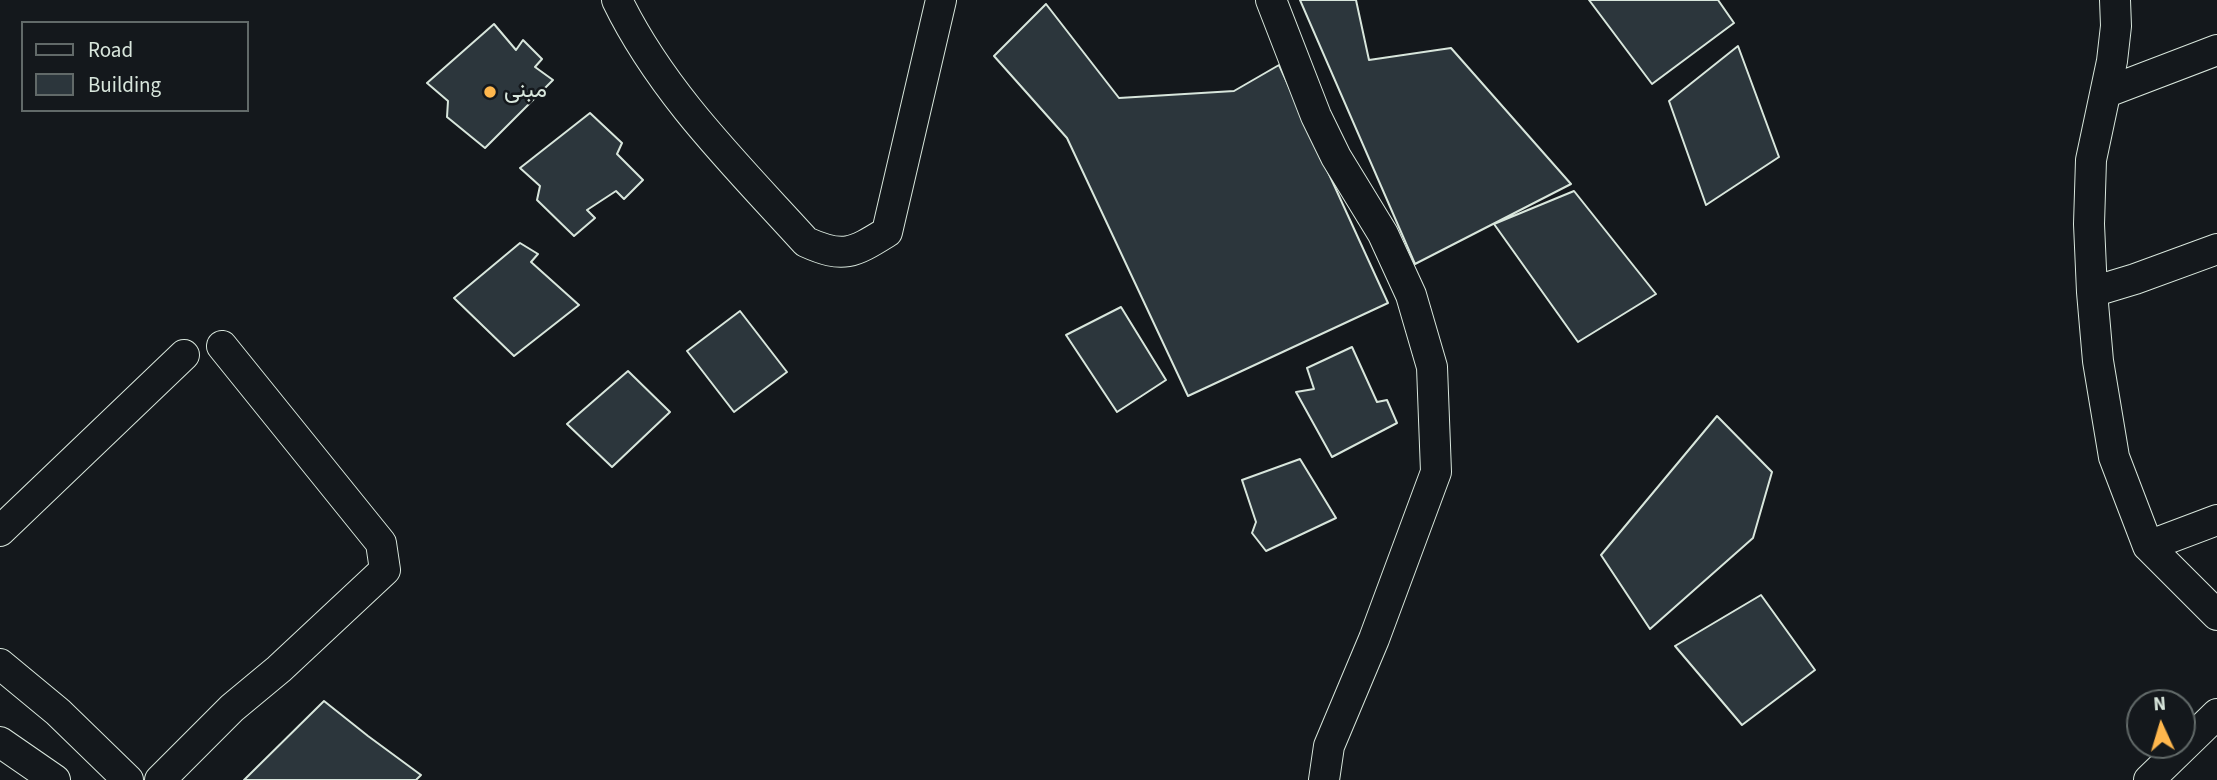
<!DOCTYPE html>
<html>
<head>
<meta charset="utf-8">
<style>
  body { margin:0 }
  #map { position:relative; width:2217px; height:780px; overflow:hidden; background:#14181c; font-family:"Source Sans 3",sans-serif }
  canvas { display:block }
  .legend { position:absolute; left:21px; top:21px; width:228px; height:91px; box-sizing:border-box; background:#14181c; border:2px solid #626a69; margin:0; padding:9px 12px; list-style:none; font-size:21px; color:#d8e6dc }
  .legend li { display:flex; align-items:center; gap:14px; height:35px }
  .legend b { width:35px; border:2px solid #626a69 }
  .north { position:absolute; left:2126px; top:689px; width:70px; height:70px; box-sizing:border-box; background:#14181c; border:2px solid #626a69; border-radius:50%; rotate:356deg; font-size:19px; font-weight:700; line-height:28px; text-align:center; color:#d8e6dc }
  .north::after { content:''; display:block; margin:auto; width:24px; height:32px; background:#ffb74d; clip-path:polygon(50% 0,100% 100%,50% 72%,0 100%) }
</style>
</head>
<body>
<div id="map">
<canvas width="2217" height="780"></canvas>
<ul class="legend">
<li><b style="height:9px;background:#14181c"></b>Road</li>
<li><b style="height:19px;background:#2c363c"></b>Building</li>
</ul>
<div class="north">N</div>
</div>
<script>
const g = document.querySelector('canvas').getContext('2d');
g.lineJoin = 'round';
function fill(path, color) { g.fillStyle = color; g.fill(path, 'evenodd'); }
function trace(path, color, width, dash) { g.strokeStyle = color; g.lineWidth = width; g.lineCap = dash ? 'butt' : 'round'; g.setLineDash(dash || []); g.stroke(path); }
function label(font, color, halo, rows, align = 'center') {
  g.font = font + ' "Source Sans 3",Vazirmatn,sans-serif'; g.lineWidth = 5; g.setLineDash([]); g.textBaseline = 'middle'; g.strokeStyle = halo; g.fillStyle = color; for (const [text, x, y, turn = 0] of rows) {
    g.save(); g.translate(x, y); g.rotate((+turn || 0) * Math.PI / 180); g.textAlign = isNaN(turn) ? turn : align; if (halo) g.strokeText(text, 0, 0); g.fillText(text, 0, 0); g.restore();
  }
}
const building = new Path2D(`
  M1300 0H1356L1369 60 1451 48 1571 184 1415 264Z
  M1589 0H1718L1734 23 1652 84Z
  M1046 4 1119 98 1234 91 1279 65 1388 303 1188 396 1067 138 994 56Z
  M494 24 516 50 523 40 542 59 535 67 553 80 485 148 447 117 448 101 427 83Z
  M1738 46 1779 157 1706 205 1669 101Z
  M590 113 622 143 617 154 643 180 624 199 616 191 587 210 595 218 574 236 537 200 540 186 520 168Z
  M1574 191 1656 294 1578 342 1494 224Z
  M520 243 538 254 531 262 579 305 514 356 454 298Z
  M1121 307 1166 380 1117 412 1066 335Z
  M740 311 787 372 734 412 687 351Z
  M1352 347 1377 402 1387 400 1397 423 1332 457 1296 392 1314 389 1307 368Z
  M628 371 670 412 612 467 567 424Z
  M1717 416 1772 472 1753 538 1650 629 1601 555Z
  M1300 459 1336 518 1266 551 1252 533 1256 522 1242 480Z
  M1761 595 1815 670 1742 725 1675 646Z
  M324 701 368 736 421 775 416 780H244Z`);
const minor = new Path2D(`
  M617 0C662 93 738 167 806 242 844 259 853 253 887 232L941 0
  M1271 0 1316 116 1336 157 1383 234 1411 295 1432 367 1436 472 1374 639 1329 746 1324 780
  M2107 92 2217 50
  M2217 249 2135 279 2092 292 2098 361 2114 457 2148 546 2217 615
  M2092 292 2089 224 2091 160 2112 61 2116 26 2115 0
  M0 531 184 355
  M2148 546 2217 520
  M0 664 58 712 128 780
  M0 742 55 780
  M160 780 232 708 279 669 385 570 381 543 222 346
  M2149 780 2217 714`);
const markers = [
  [490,92,7,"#ffb74d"]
];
const poiNames = [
  ["مبنى",504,92]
];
fill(building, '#2c363c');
trace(building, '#d8e6dc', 2);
trace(minor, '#d8e6dc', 32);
trace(minor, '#14181c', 30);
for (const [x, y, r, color] of markers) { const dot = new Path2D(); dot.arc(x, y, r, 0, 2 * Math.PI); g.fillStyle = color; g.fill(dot); trace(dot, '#14181c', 2.5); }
label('23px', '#d8e6dc', '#14181c', poiNames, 'left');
</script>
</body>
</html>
